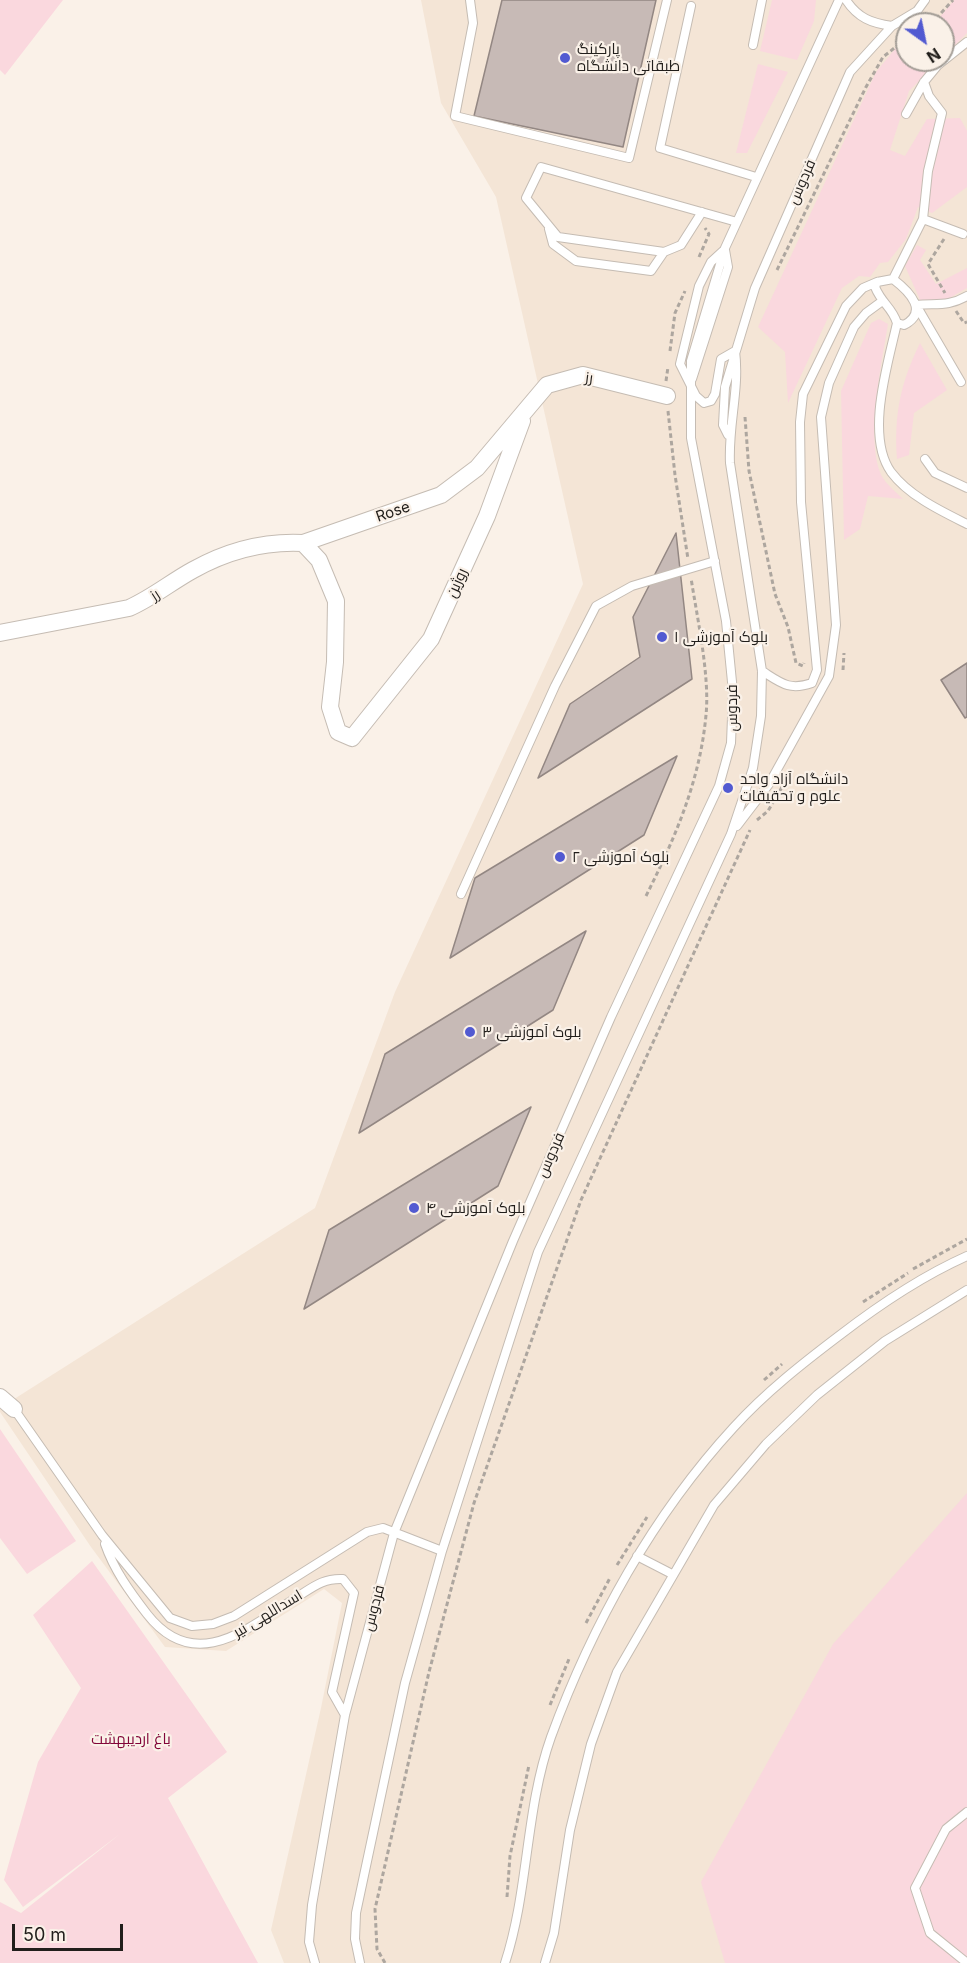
<!DOCTYPE html>
<html>
<head>
<meta charset="utf-8">
<style>
  body { margin:0 }
  #map { position:relative; width:967px; height:1963px; overflow:hidden; background:#faf1e8; font-family:Inter,sans-serif }
  canvas { display:block }
  .north { position:absolute; left:895px; top:12px; width:60px; height:60px; box-sizing:border-box; background:#faf1e8; border:2px solid #a39d96; border-radius:50%; rotate:147deg; font-size:16px; font-weight:700; line-height:24px; text-align:center; color:#211e1b }
  .north::after { content:''; display:block; margin:auto; width:21px; height:27px; background:#525ad1; clip-path:polygon(50% 0,100% 100%,50% 72%,0 100%) }
  .scale { position:absolute; left:12px; top:1924px; width:111px; height:27px; box-sizing:border-box; border:3px solid #211e1b; border-top:0; padding-left:8px; font-size:18px; line-height:21px; white-space:nowrap; color:#211e1b; -webkit-text-stroke:4px #faf1e8; paint-order:stroke }
</style>
</head>
<body>
<div id="map">
<canvas width="967" height="1963"></canvas>
<div class="north">N</div>
<div class="scale">50 m</div>
</div>
<script>
const g = document.querySelector('canvas').getContext('2d');
g.lineJoin = 'round';
function fill(path, color) { g.fillStyle = color; g.fill(path, 'evenodd'); }
function trace(path, color, width, dash) { g.strokeStyle = color; g.lineWidth = width; g.lineCap = dash ? 'butt' : 'round'; g.setLineDash(dash || []); g.stroke(path); }
function label(font, color, halo, rows, align = 'center') {
  g.font = font + ' Inter,Cairo,sans-serif'; g.lineWidth = 4.5; g.setLineDash([]); g.textBaseline = 'middle'; g.strokeStyle = halo; g.fillStyle = color; for (const [text, x, y, turn = 0] of rows) {
    g.save(); g.translate(x, y); g.rotate((+turn || 0) * Math.PI / 180); g.textAlign = isNaN(turn) ? turn : align; if (halo) g.strokeText(text, 0, 0); g.fillText(text, 0, 0); g.restore();
  }
}
const built = new Path2D(`
  M421 0H967V1963H284L271 1930 321 1708 342 1603 324 1589 226 1651 165 1647 91 1547 0 1412V1408L315 1208 395 992 583 584 496 197 441 103ZM907 24H943V60H907Z`);
const green = new Path2D(`
  M0 0H63L5 75 0 70Z
  M772 0H816L814 21 797 60 760 51Z
  M954 0H967V33L943 57V24H934Z
  M907 40V60H940L909 91 890 150 905 156 927 119 960 118 967 131V187L932 213 918 207 906 239 888 262 880 263 870 277 859 276 842 288 788 403 785 352 758 327 876 72 900 43Z
  M758 64 788 72 747 153H736Z
  M917 245 926 250 920 260 936 284 967 268V288L946 300 921 302 905 266Z
  M879 319 888 324C882 362 864 444 883 478 888 486 897 493 903 499L868 496 860 529 844 540 841 391 871 323Z
  M920 343 947 390 914 413 909 455 897 459C894 415 900 384 920 343Z
  M0 1429 76 1541 27 1574 0 1538Z
  M967 1493V1963H725L701 1882 833 1644Z
  M92 1561 227 1752 168 1798 258 1963H0V1902L21 1913 120 1834 23 1907 4 1880 38 1762 81 1688 33 1615Z`);
const building = new Path2D(`
  M502 0H656L623 147 474 116Z
  M676 533 692 679 538 778 570 704 640 657 633 617Z
  M967 663V717L965 718 941 680Z
  M677 756 644 835 450 958 475 878Z
  M586 931 553 1010 359 1133 385 1054Z
  M531 1107 498 1186 304 1309 329 1230Z`);
const path = new Path2D(`
  M931 24 953 0
  M944 239 928 264 945 293
  M699 257 709 234 705 228
  M777 270 866 87 883 57 907 38
  M956 311 964 323 967 322
  M670 351 675 313 685 291
  M666 381 668 367
  M668 411 675 475 688 559
  M745 417 749 471 775 594 788 627 796 663 803 666 804 663
  M843 670 844 653
  M757 820 768 811 782 787
  M646 896C675 838 700 781 706 715 710 676 697 617 691 578
  M913 1269 967 1239
  M863 1302 908 1273
  M764 1380 782 1364
  M617 1565 647 1517
  M586 1623 610 1578
  M550 1705 569 1659
  M507 1897 510 1856 529 1765
  M385 1963 377 1949 375 1909 429 1672 474 1503 581 1200 750 830`);
const service = new Path2D(`
  M470 0 473 23 455 116 629 158 667 0
  M846 0C858 18 871 23 892 26L917 11 925 0
  M691 6 660 148 756 177
  M753 45 762 0
  M906 114 924 82 938 65 967 42
  M702 212 681 245 664 252 558 237 526 198 541 167 737 222
  M923 219 963 234
  M549 229 553 244 576 261 651 271 664 252
  M723 251 711 262 699 286 680 364 696 396 704 403 711 401 715 394 721 359 735 351
  M893 279 923 219 928 171 942 113 929 96 924 82
  M893 279C910 292 929 312 904 325L897 323C892 307 882 304 875 287L877 282Z
  M897 323C888 364 865 435 891 472 909 496 941 511 967 524
  M692 379 728 267 725 250
  M961 382 916 305C937 303 948 307 967 296
  M728 435 723 425 725 387 755 288 850 72 892 26
  M925 459 935 473 967 488
  M762 671C781 683 789 691 812 683L817 670 801 502 800 422 803 394 846 306 863 288 877 282
  M737 826 769 784 829 676 836 625 821 417 829 383 854 327 866 313 881 302
  M461 894 555 686 596 606 632 586 715 561
  M14 1409 102 1535 170 1618 192 1626 213 1624 234 1616 367 1532 383 1528 442 1551
  M105 1544C114 1570 130 1592 147 1614 194 1674 246 1630 294 1599 312 1588 322 1578 343 1579L354 1593 332 1692 345 1715
  M637 1556 672 1574
  M967 1812 946 1829 915 1888 930 1933 967 1963
  M315 1963 309 1942 312 1905 345 1715 394 1533 513 1241 611 1017 719 786 731 743 733 692 726 621 691 438V361L725 248 839 0
  M360 1963 355 1939 356 1913 405 1683 442 1551 538 1252 731 834 753 768 761 716 762 671 730 463C728 425 740 389 735 351
  M505 1963C529 1890 525 1810 551 1737 592 1625 653 1515 734 1427 766 1392 803 1363 840 1335 879 1305 922 1276 967 1256
  M545 1963 554 1933 570 1830 591 1744 617 1672 714 1505 766 1444 817 1395 885 1341 967 1290`);
const minor = new Path2D(`
  M303 543 319 560 336 601 335 662 330 707 338 732 352 738 431 639 487 516 522 421
  M0 633 129 608C152 598 171 582 193 570 227 551 264 541 303 543L441 495 477 468 547 385 583 375 667 396
  M0 1397 14 1409`);
const markers = [
  [565,58,6,"#525ad1"],
  [662,637,6,"#525ad1"],
  [728,788,6,"#525ad1"],
  [560,857,6,"#525ad1"],
  [470,1032,6,"#525ad1"],
  [414,1208,6,"#525ad1"]
];
const poiNames = [
  ["پارکینگ",577,49],
  ["طبقاتی دانشگاه",577,66],
  ["بلوک آموزشی ۱",674,637],
  ["دانشگاه آزاد واحد",740,779],
  ["علوم و تحقیقات",740,796],
  ["بلوک آموزشی ۲",572,857],
  ["بلوک آموزشی ۳",482,1032],
  ["بلوک آموزشی ۴",426,1208]
];
const streetNames = [
  ["فردوس",802,182,-66],
  ["رز",589,378,7],
  ["Rose",393,512,-19],
  ["روژین",457,583,-66],
  ["رز",155,595,-33],
  ["فردوس",732,708,-90],
  ["فردوس",551,1155,-66],
  ["فردوس",374,1608,-75],
  ["اسداللهی نیر",268,1614,-31]
];
const parkNames = [
  ["باغ اردیبهشت",131,1739]
];
fill(built, '#f4e5d6');
fill(green, '#fad8de');
fill(building, '#c7bab6');
trace(building, '#938783', 1.5);
trace(service, '#c5bcb3', 10);
trace(minor, '#c5bcb3', 18);
trace(path, '#ada69f', 3, [4.5, 3]);
trace(service, '#fff', 8);
trace(minor, '#fff', 16);
for (const [x, y, r, color] of markers) { const dot = new Path2D(); dot.arc(x, y, r, 0, 2 * Math.PI); g.fillStyle = color; g.fill(dot); trace(dot, '#faf1e8', 2); }
label('15px', '#211e1b', '#faf1e8', poiNames, 'left');
label('15px', '#211e1b', '#faf1e8', streetNames);
label('15px', '#820539', '#faf1e8', parkNames);
</script>
</body>
</html>
